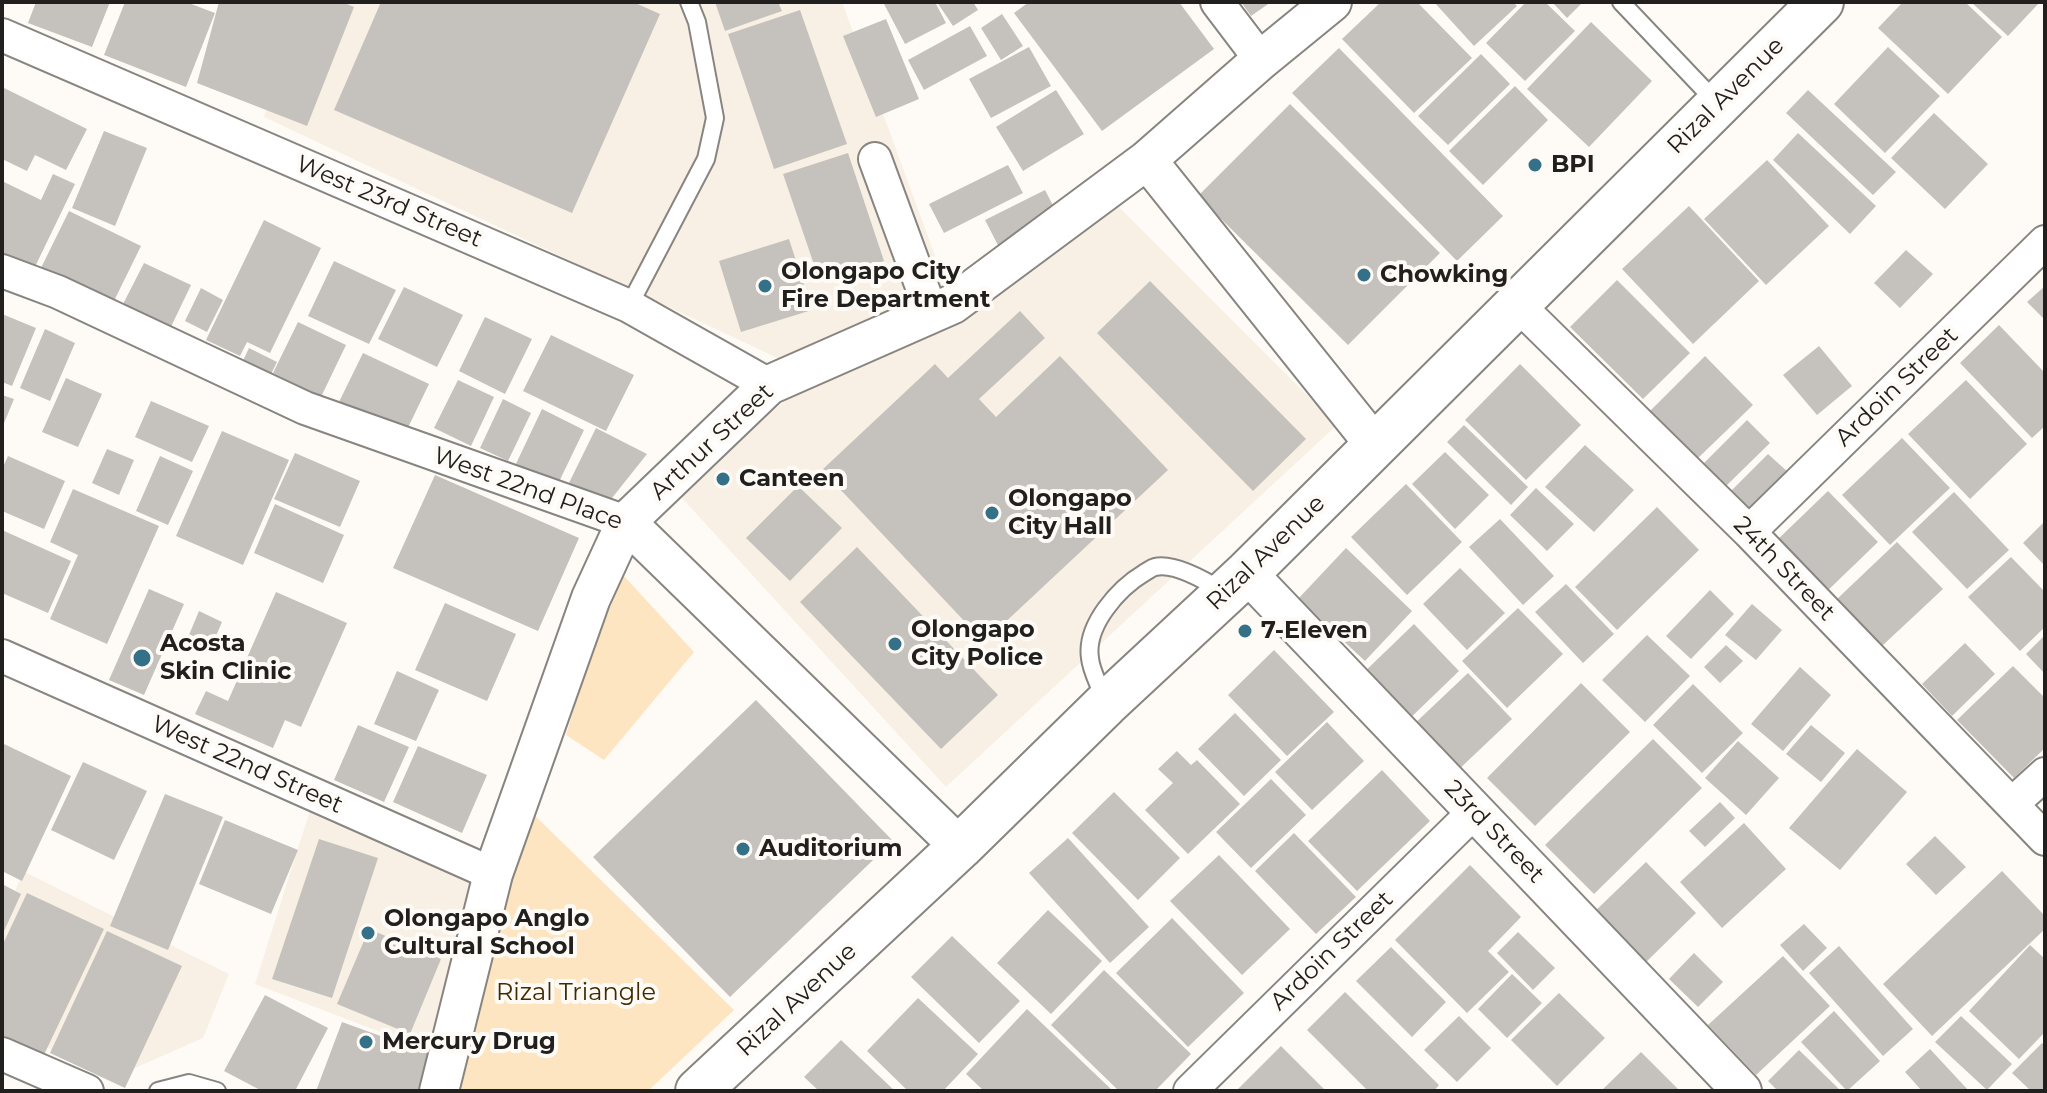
<!DOCTYPE html>
<html>
<head>
<meta charset="utf-8">
<style>
  body { margin:0 }
  #map { position:relative; width:2047px; height:1093px; overflow:hidden; background:#fefaf5; font-family:Montserrat,sans-serif }
  canvas { display:block }
  .frame { position:absolute; inset:0; border:4px solid #21201e; pointer-events:none }
</style>
</head>
<body>
<div id="map">
<canvas width="2047" height="1093"></canvas>
<div class="frame"></div>
</div>
<script>
const g = document.querySelector('canvas').getContext('2d');
g.lineJoin = 'round';
function fill(path, color) { g.fillStyle = color; g.fill(path, 'evenodd'); }
function trace(path, color, width, dash) { g.strokeStyle = color; g.lineWidth = width; g.lineCap = dash ? 'butt' : 'round'; g.setLineDash(dash || []); g.stroke(path); }
function label(font, color, halo, rows, align = 'center') {
  g.font = font + ' Montserrat,sans-serif'; g.lineWidth = 8; g.setLineDash([]); g.textBaseline = 'middle'; g.strokeStyle = halo; g.fillStyle = color; for (const [text, x, y, turn = 0] of rows) {
    g.save(); g.translate(x, y); g.rotate((+turn || 0) * Math.PI / 180); g.textAlign = isNaN(turn) ? turn : align; if (halo) g.strokeText(text, 0, 0); g.fillText(text, 0, 0); g.restore();
  }
}
const built = new Path2D(`
  M296 2H842L959 321 1110 198 1337 425 946 787 671 486 818 377 264 117Z
  M312 804 478 883 435 1053 255 984Z
  M23 871 229 974 203 1038 110 1079 2 1025V925Z`);
const green = new Path2D(`
  M623 575 694 652 604 760 566 735 585 671Z
  M521 802 734 1010 648 1091H451Z`);
const building = new Path2D(`
  M36 2H110L92 47 28 23Z
  M125 2H186L215 13 186 87 104 55Z
  M219 2H342L354 7 307 126 197 83Z
  M381 2H633L660 14 572 213 334 110Z
  M715 2H778L782 11 725 31Z
  M883 2H935L946 23 905 44Z
  M937 2H973L978 10 953 26Z
  M1029 2H1179L1214 49 1102 131 1014 13Z
  M1241 2H1271L1251 16Z
  M1381 2H1417L1472 58 1414 113 1342 39Z
  M1434 2H1513L1517 6 1474 46Z
  M1526 2H1545L1575 31 1525 81 1486 43Z
  M1552 2H1583L1567 18Z
  M1903 2H1965L2002 37 1948 94 1878 28Z
  M1971 2H2040L2008 36Z
  M800 10 847 144 774 169 728 34Z
  M1002 14 1023 46 1001 60 981 28Z
  M886 19 919 99 876 117 843 36Z
  M1591 22 1652 81 1589 147 1527 89Z
  M970 26 987 56 924 90 908 60Z
  M1029 47 1051 86 991 118 969 79Z
  M1888 47 1940 96 1885 153 1834 104Z
  M1339 48 1503 216 1457 261 1292 93Z
  M1481 54 1510 84 1448 145 1418 116Z
  M1515 86 1548 120 1483 185 1449 151Z
  M2 87 87 129 66 170 35 155 27 171 2 159Z
  M1056 90 1084 134 1023 171 996 127Z
  M1808 90 1896 172 1873 195 1786 113Z
  M1290 104 1440 253 1348 345 1198 196Z
  M1934 113 1988 164 1945 209 1891 158Z
  M104 131 147 148 115 226 72 208Z
  M1798 133 1876 206 1850 234 1773 160Z
  M848 153 884 261 820 282 783 174Z
  M1767 160 1829 226 1766 285 1704 219Z
  M1008 165 1023 193 944 233 929 204Z
  M53 174 75 184 32 273 2 258V181L41 200Z
  M1045 190 1062 223 1002 253 985 220Z
  M1689 206 1759 281 1693 344 1622 269Z
  M69 211 141 246 111 307 39 272Z
  M264 220 321 248 270 353 247 342 240 356 206 340Z
  M789 239 812 310 741 332 719 261Z
  M1906 250 1933 274 1900 308 1874 283Z
  M334 261 396 290 369 344 308 316Z
  M144 263 191 285 168 333 120 310Z
  M1617 280 1690 353 1643 399 1570 327Z
  M1150 281 1306 439 1253 491 1097 333Z
  M2045 286V320L2027 302Z
  M404 287 463 315 437 367 378 339Z
  M201 288 223 300 207 332 185 321Z
  M1020 311 1045 338 979 399 996 417 1060 356 1168 470 984 642 822 470 935 364 948 378Z
  M2 314 36 328 12 386 2 382Z
  M485 317 532 339 505 394 459 371Z
  M298 322 346 345 321 397 273 373Z
  M1999 325 2045 373V426L2032 438 1960 363Z
  M45 329 75 343 50 401 20 388Z
  M551 335 634 375 606 431 523 391Z
  M1819 346 1852 386 1817 415 1783 375Z
  M249 348 277 362 267 382 239 369Z
  M363 353 429 384 403 438 337 406Z
  M1705 356 1753 405 1696 460 1649 412Z
  M1520 364 1581 425 1526 480 1465 420Z
  M66 378 102 394 78 447 42 432Z
  M458 380 494 397 471 446 434 428Z
  M1966 380 2027 444 1970 499 1908 434Z
  M2 395 14 399 2 428Z
  M503 399 531 413 508 461 480 448Z
  M151 401 209 426 192 462 135 437Z
  M542 409 584 430 556 488 514 468Z
  M1747 420 1770 443 1726 486 1704 463Z
  M1464 425 1528 487 1511 505 1447 442Z
  M596 428 647 454 612 498 566 489Z
  M222 431 289 460 243 565 176 536Z
  M1902 438 1950 488 1890 545 1842 495Z
  M1585 445 1634 490 1594 532 1545 487Z
  M107 449 134 460 119 495 92 483Z
  M1445 452 1489 495 1455 529 1412 484Z
  M295 453 360 481 340 527 274 499Z
  M1768 454 1789 473 1753 511 1731 491Z
  M8 456 65 481 44 529 2 511V469Z
  M160 456 193 471 168 525 136 511Z
  M435 475 579 538 538 631 393 568Z
  M1406 484 1462 542 1407 595 1351 537Z
  M798 486 842 528 790 581 746 538Z
  M1536 488 1574 524 1547 551 1510 515Z
  M73 489 159 526 107 644 50 619 78 555 50 542Z
  M1828 491 1878 542 1823 595 1773 544Z
  M1954 492 2009 550 1967 589 1912 532Z
  M275 504 344 535 323 583 254 553Z
  M1657 507 1699 550 1617 630 1575 587Z
  M1500 519 1554 576 1523 605 1469 547Z
  M2045 521V566L2023 543Z
  M2 530 71 561 48 613 2 593Z
  M1897 542 1943 589 1882 646 1837 599Z
  M857 547 998 695 941 749 800 602Z
  M1346 548 1412 611 1365 661 1298 599Z
  M2011 557 2045 592V627L2020 651 1968 597Z
  M1460 568 1505 613 1467 650 1423 604Z
  M1566 584 1614 634 1583 663 1535 612Z
  M149 589 184 604 144 695 109 680Z
  M1710 590 1734 614 1691 659 1666 636Z
  M276 592 347 623 301 727 285 720 273 748 195 714 206 691 228 701Z
  M445 603 516 634 487 701 415 670Z
  M1752 604 1782 630 1756 660 1725 635Z
  M1518 608 1563 654 1507 708 1462 661Z
  M199 611 222 622 209 652 186 642Z
  M1414 624 1459 671 1403 725 1358 678Z
  M1647 635 1690 676 1645 722 1602 680Z
  M2045 635V674L2026 654Z
  M1965 643 1995 674 1952 716 1922 684Z
  M1726 645 1743 661 1720 683 1704 667Z
  M1274 650 1334 712 1287 756 1228 695Z
  M2013 666 2045 698V748L2014 778 1957 720Z
  M1800 667 1831 695 1783 751 1751 724Z
  M397 671 439 690 416 741 374 724Z
  M1468 673 1512 719 1455 773 1411 727Z
  M1581 683 1630 732 1535 826 1487 778Z
  M1693 684 1743 733 1702 773 1653 725Z
  M756 700 893 841 730 997 593 857Z
  M1235 713 1281 760 1244 796 1198 749Z
  M1327 722 1364 761 1312 810 1275 772Z
  M358 725 409 747 384 802 334 780Z
  M1811 725 1845 753 1821 782 1786 754Z
  M1653 739 1702 788 1594 894 1545 845Z
  M1738 741 1779 778 1746 815 1705 778Z
  M4 744 71 776 22 881 2 871V748Z
  M418 746 487 775 462 833 393 802Z
  M1857 749 1907 792 1840 870 1789 828Z
  M1177 751 1191 765 1197 760 1240 804 1188 854 1145 810 1173 783 1158 769Z
  M83 762 147 791 114 860 51 830Z
  M1382 770 1430 821 1357 891 1308 841Z
  M1271 779 1306 815 1251 868 1216 832Z
  M1114 792 1180 858 1138 900 1072 833Z
  M165 794 223 817 168 950 110 926Z
  M1720 802 1735 818 1705 847 1689 831Z
  M225 820 298 850 271 914 199 884Z
  M1744 823 1786 869 1722 928 1680 882Z
  M1294 833 1356 897 1316 934 1255 871Z
  M1935 836 1966 867 1936 895 1906 864Z
  M1068 838 1149 927 1110 963 1029 873Z
  M319 839 378 858 332 998 272 979Z
  M1219 855 1290 929 1242 975 1170 901Z
  M1646 862 1696 913 1640 968 1590 916Z
  M1470 865 1521 917 1488 951 1509 972 1467 1013 1395 940Z
  M2002 871 2045 916V929L1932 1036 1883 984Z
  M2 884 21 894 4 931 2 930Z
  M27 893 104 929 41 1061 2 1043V946Z
  M1048 910 1102 961 1051 1014 997 963Z
  M1172 918 1244 993 1188 1047 1116 973Z
  M1804 924 1827 948 1803 971 1780 945Z
  M369 929 441 959 410 1034 337 1004Z
  M107 931 182 966 125 1088 50 1053Z
  M1518 932 1555 968 1533 990 1497 953Z
  M952 936 1020 1001 979 1043 911 977Z
  M2030 945 2045 959V1032L2019 1059 1969 1011Z
  M1839 946 1913 1029 1883 1056 1809 973Z
  M1391 947 1446 1002 1412 1037 1356 981Z
  M1694 953 1723 982 1698 1007 1669 979Z
  M1783 956 1830 1006 1756 1075 1708 1025Z
  M1104 970 1191 1054 1155 1091H1119L1051 1025Z
  M1512 974 1542 1003 1507 1038 1478 1009Z
  M1345 992 1439 1085 1434 1091H1368L1307 1030Z
  M1559 993 1605 1038 1557 1086 1511 1040Z
  M265 995 328 1028 295 1091H262L224 1071Z
  M918 998 978 1054 943 1091H908L867 1051Z
  M1027 1009 1113 1091H984L966 1074Z
  M1834 1011 1880 1061 1847 1091 1801 1042Z
  M1459 1016 1491 1048 1457 1082 1424 1050Z
  M1961 1016 2012 1064 1987 1090 1935 1042Z
  M342 1022 441 1058 429 1091H316Z
  M841 1040 895 1091H819L804 1077Z
  M2042 1043 2045 1046V1091H2031L2012 1073Z
  M1281 1046 1326 1091H1236Z
  M1930 1049 1969 1091H1922L1905 1072Z
  M1799 1050 1841 1091H1778L1768 1081Z
  M1641 1052 1680 1091H1601Z`);
const service = new Path2D(`
  M1621 2 1717 103
  M629 306 706 159 715 118 697 22 689 2
  M1104 699C1100 686 1091 671 1090 658 1085 625 1119 588 1144 573 1148 571 1151 568 1155 567 1174 562 1208 582 1224 592
  M158 1091 189 1083 217 1091`);
const minor = new Path2D(`
  M1217 2 1261 60
  M2 35 629 306 769 385
  M875 159 932 314
  M2 271 58 292 305 408 626 522
  M1517 304 1749 532 2045 839
  M1749 532 2045 242
  M2 656 493 874
  M2012 804 2045 774
  M2 1054 87 1091
  M1190 1091 1475 811`);
const tertiary = new Path2D(`
  M1147 160 1375 445
  M626 522 960 847
  M1247 573 1742 1091
  M439 1091 493 874 591 598 626 522 769 385 953 304 1147 160 1261 60 1332 2`);
const trunk = new Path2D(`
  M698 1091 960 847 1106 704 1247 573 1821 2`);
const markers = [
  [1535,165,8,"#347188"],
  [1364,275,8,"#347188"],
  [765,286,8,"#347188"],
  [723,479,8,"#347188"],
  [992,513,8,"#347188"],
  [1245,631,8,"#347188"],
  [895,644,8,"#347188"],
  [142,658,10,"#347188"],
  [743,849,8,"#347188"],
  [368,933,8,"#347188"],
  [366,1042,8,"#347188"]
];
const streetNames = [
  ["Rizal Avenue",1726,96,-45],
  ["West 23rd Street",389,202,23],
  ["Ardoin Street",1897,387,-44],
  ["Arthur Street",712,442,-43],
  ["West 22nd Place",528,489,20],
  ["Rizal Avenue",1266,553,-44],
  ["24th Street",1784,569,46],
  ["West 22nd Street",247,765,24],
  ["23rd Street",1494,832,46],
  ["Ardoin Street",1332,951,-44],
  ["Rizal Avenue",797,1000,-43]
];
const poiNames = [
  ["BPI",1551,165],
  ["Olongapo City",781,272],
  ["Fire Department",781,300],
  ["Chowking",1380,275],
  ["Canteen",739,479],
  ["Olongapo",1008,499],
  ["City Hall",1008,527],
  ["Olongapo",911,630],
  ["City Police",911,658],
  ["7-Eleven",1261,631],
  ["Acosta",160,644],
  ["Skin Clinic",160,672],
  ["Auditorium",759,849],
  ["Olongapo Anglo",384,919],
  ["Cultural School",384,947],
  ["Mercury Drug",382,1042]
];
const parkNames = [
  ["Rizal Triangle",576,993]
];
fill(built, '#f8f0e4');
fill(green, '#fee5c2');
fill(building, '#c5c2bd');
trace(service, '#888581', 20);
trace(minor, '#888581', 36);
trace(tertiary, '#888581', 42);
trace(trunk, '#888581', 48);
trace(service, '#fff', 16);
trace(minor, '#fff', 32);
trace(tertiary, '#fff', 38);
trace(trunk, '#fff', 44);
for (const [x, y, r, color] of markers) { const dot = new Path2D(); dot.arc(x, y, r, 0, 2 * Math.PI); g.fillStyle = color; g.fill(dot); trace(dot, '#fefaf5', 3); }
label('24px', '#21201e', '#fefaf5', streetNames);
label('bold 24px', '#21201e', '#fefaf5', poiNames, 'left');
label('24px', '#412a00', '#fefaf5', parkNames);
</script>
</body>
</html>
